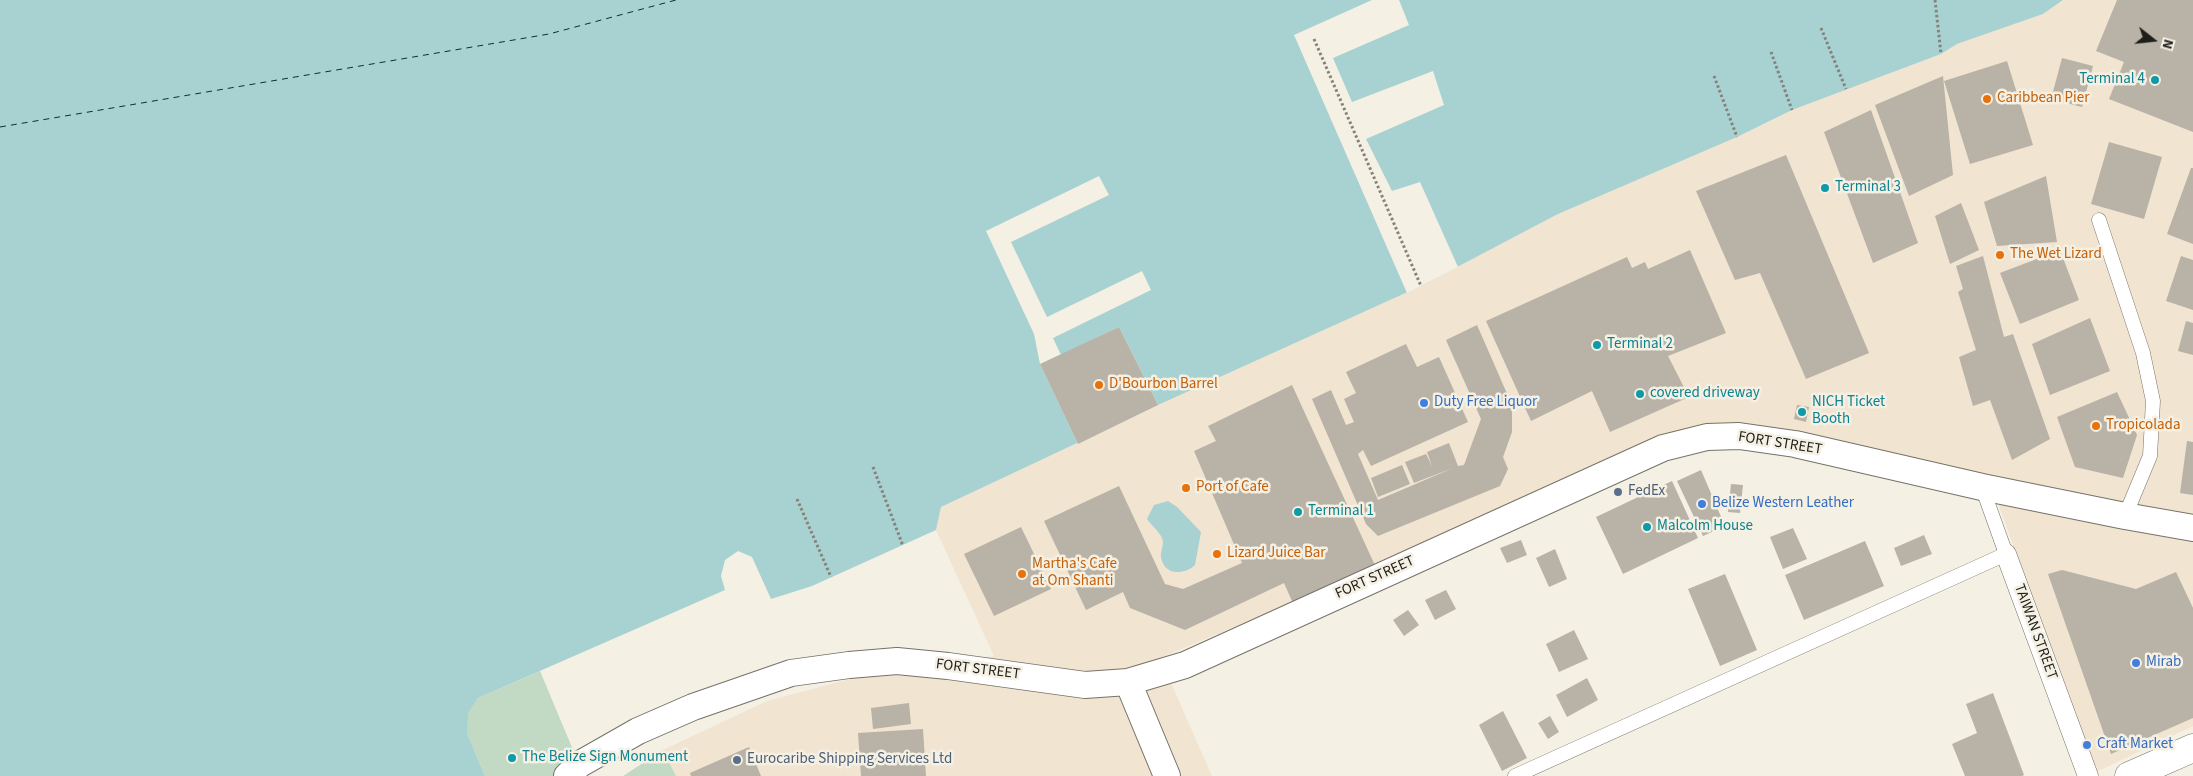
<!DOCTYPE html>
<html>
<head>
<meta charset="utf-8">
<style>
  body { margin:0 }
  #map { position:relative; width:2193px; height:776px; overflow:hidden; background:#f5f0e4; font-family:"Source Sans 3",sans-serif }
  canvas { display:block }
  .north { position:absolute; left:2128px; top:15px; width:50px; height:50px; -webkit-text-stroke:4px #f5f0e4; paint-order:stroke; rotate:106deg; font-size:14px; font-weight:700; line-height:20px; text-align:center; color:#201e1a }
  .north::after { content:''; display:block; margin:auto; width:18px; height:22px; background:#201e1a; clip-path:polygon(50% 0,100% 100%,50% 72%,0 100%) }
</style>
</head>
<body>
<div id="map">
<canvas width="2193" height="776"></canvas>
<div class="north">N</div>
</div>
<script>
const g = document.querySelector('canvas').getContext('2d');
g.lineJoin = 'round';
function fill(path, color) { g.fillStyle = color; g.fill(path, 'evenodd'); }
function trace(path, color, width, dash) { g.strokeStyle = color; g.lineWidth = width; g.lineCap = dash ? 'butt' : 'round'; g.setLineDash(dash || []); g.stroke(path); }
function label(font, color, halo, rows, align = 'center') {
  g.font = font + ' "Source Sans 3",sans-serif'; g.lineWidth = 5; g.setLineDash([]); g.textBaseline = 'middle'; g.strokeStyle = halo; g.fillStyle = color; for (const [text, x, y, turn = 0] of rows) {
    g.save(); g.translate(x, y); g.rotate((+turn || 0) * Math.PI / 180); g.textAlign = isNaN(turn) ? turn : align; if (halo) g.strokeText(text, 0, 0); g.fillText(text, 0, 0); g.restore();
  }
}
const commercial = new Path2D(`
  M2063 0H2193V726L2094 773 1997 500 1701 431 1160 658 1212 776H676L663 750 767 701 854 678 994 656 936 530 941 507 1158 405 1421 286 1558 214 1737 137 1792 110 1941 54 1957 44 2043 14Z`);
const green = new Path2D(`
  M540 671 584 776H485L467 733V713L478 698Z
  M663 750 676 776H623Z`);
const water = new Path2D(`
  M0 0H2063L2043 14 1957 44 1941 54 1792 110 1737 137 1558 214 1421 286 1158 405 941 507 936 530 812 586 771 599 752 557 738 551 725 560 721 576 725 590 478 698 468 713 467 733 485 776H0Z
  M1168 501 1177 507 1201 532 1195 565C1184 575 1164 576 1161 557 1160 551 1165 544 1162 538 1159 531 1151 525 1147 519L1154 505Z`);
const pier = new Path2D(`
  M1372 0H1399L1409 25 1333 58 1352 102 1433 71 1444 105 1366 139 1392 191 1420 182 1458 267 1407 293 1294 35Z
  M1099 176 1109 195 1011 242 1047 317 1142 271 1151 290 1053 338 1061 355 1119 327 1158 405 1078 444 1040 364 1034 334 986 231Z`);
const ferry = new Path2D(`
  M0 127 549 34 676 0`);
const building = new Path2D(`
  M2117 0H2193V132L2109 99 2124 62 2096 51Z
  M2062 58 2093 66 2082 107 2051 99Z
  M2007 61 2033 145 1970 164 1944 81Z
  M1943 76 1953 175 1909 196 1875 105Z
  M1871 110 1918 243 1873 263 1824 132Z
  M2109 142 2162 157 2144 219 2091 204Z
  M1786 155 1869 353 1806 379 1760 273 1735 280 1696 191Z
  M2191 168H2193V244L2167 234Z
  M2046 176 2057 242 1997 246 1984 202Z
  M1961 203 1979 250 1950 264 1935 216Z
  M1690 250 1726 333 1668 356 1689 397 1610 432 1592 391 1531 421 1486 321 1627 257 1632 268 1645 262 1648 269Z
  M2060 250 2079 300 2020 324 2000 273Z
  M1983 256 2004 337 2013 334 2050 439 2012 460 1990 400 1973 406 1959 357 1976 350 1958 292 1963 289 1956 266Z
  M2181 256 2193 260V310L2166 301Z
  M2090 318 2110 371 2050 395 2032 344Z
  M2186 321 2193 323V355L2178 351Z
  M1477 325 1512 405V432L1503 457 1508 469 1500 486 1378 536 1366 524 1312 399 1331 390 1346 425 1354 422 1344 399 1356 393 1346 372 1406 344 1417 367 1439 357 1468 422 1371 466 1363 450 1358 454 1378 500 1453 468 1414 483 1405 462 1426 454 1432 466 1427 452 1449 443 1458 466 1464 465 1481 419 1446 340Z
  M1119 327 1158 405 1078 444 1040 364Z
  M1292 385 1384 585 1303 626 1284 583 1185 630 1130 608 1123 592 1086 610 1044 521 1119 486 1165 584 1183 589 1242 563 1194 451 1216 441 1208 426Z
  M2117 392 2137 435 2123 478 2075 467 2057 417Z
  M1797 405 1809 407 1806 422 1794 419Z
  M2187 441 2193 442V495L2180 493Z
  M1402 465 1410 484 1378 497 1371 478Z
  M1701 470 1725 526 1703 536 1677 481Z
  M1672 481 1698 538 1623 574 1596 517Z
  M1731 484 1743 485 1740 513 1728 512Z
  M1021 527 1051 589 994 616 964 554Z
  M1793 528 1807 559 1783 569 1770 537Z
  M1924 535 1932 554 1901 566 1894 548Z
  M1521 540 1527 555 1507 563 1500 548Z
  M1865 541 1884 586 1804 620 1785 575Z
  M1555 549 1567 579 1549 587 1536 558Z
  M2062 570 2136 589 2176 572 2193 608V718L2111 754 2048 574Z
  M1725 574 1757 650 1720 666 1688 589Z
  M1446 590 1456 609 1435 620 1425 600Z
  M1408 610 1419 625 1404 636 1393 620Z
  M1574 630 1588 659 1559 672 1546 644Z
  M1587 678 1598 700 1567 717 1556 695Z
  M1993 693 2024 775 2022 776H1965L1952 744 1977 733 1966 704Z
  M909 703 911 724 873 729 871 708Z
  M1503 711 1527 758 1502 771 1479 725Z
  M1550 716 1559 732 1548 739 1538 723Z
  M923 729 926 776H861L858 733Z
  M749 747 761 776H691L690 773Z`);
const path = new Path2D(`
  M1935 0 1941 54
  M1821 28 1846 89
  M1314 39 1421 286
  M1771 52 1792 110
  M1714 76 1737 137
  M873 467 903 546
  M797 499 831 577`);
const service = new Path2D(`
  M2099 220 2143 353 2153 401 2150 456 2125 516
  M1515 776 2006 554 1982 487`);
const pedestrian = new Path2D(`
  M2006 554 2088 776`);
const minor = new Path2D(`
  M1128 682 1167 776
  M567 776 580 764 638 731 693 707 791 673 849 665 897 661 948 666 1085 685 1128 682 1185 665 1663 448 1707 437 1739 436 1795 444 1982 487 2125 516 2193 528`);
const secondary = new Path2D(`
  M2129 776 2193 748`);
const markers = [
  [2155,80,5,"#0f9aa8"],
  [1987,99,5,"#e8710a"],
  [1825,188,5,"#0f9aa8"],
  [2000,255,5,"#e8710a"],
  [1597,345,5,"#0f9aa8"],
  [1099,385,5,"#e8710a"],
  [1640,394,5,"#0f9aa8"],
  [1424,403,5,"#3f7fe0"],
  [1802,412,5,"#0f9aa8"],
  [2096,426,5,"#e8710a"],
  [1186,488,5,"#e8710a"],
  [1618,492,5,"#5c6f8a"],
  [1702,504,5,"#3f7fe0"],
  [1298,512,5,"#0f9aa8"],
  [1647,527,5,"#0f9aa8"],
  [1217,554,5,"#e8710a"],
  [1022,574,5,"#e8710a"],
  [2136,663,5,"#3f7fe0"],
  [2087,745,5,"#3f7fe0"],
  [512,758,5,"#0f9aa8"],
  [737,760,5,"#5c6f8a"]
];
const cultureNames = [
  ["Terminal 4",2145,80,"right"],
  ["Terminal 3",1835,188],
  ["Terminal 2",1607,345],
  ["covered driveway",1650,394],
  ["NICH Ticket",1812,403],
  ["Booth",1812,420],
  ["Terminal 1",1308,512],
  ["Malcolm House",1657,527],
  ["The Belize Sign Monument",522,758]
];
const foodNames = [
  ["Caribbean Pier",1997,99],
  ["The Wet Lizard",2010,255],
  ["D'Bourbon Barrel",1109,385],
  ["Tropicolada",2106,426],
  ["Port of Cafe",1196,488],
  ["Lizard Juice Bar",1227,554],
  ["Martha's Cafe",1032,565],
  ["at Om Shanti",1032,582]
];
const shopNames = [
  ["Duty Free Liquor",1434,403],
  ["Belize Western Leather",1712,504],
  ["Mirab",2146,663],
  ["Craft Market",2097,745]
];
const streetNames = [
  ["FORT STREET",1780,444,9],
  ["FORT STREET",1375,578,-24],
  ["TAIWAN STREET",2035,632,70],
  ["FORT STREET",978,670,7]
];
const serviceNames = [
  ["FedEx",1628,492],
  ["Eurocaribe Shipping Services Ltd",747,760]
];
fill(commercial, '#f1e4d1');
fill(green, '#c2dac3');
fill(water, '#a8d1d1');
fill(pier, '#f5f0e4');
trace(ferry, '#083232', 1, [6, 5]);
fill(building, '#b8b2a7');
trace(service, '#777268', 15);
trace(pedestrian, '#777268', 21);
trace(minor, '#777268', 28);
trace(secondary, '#777268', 29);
trace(path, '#85827a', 3, [2.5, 2.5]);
trace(service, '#fff', 14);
trace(pedestrian, '#fff', 20);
trace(minor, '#fff', 26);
trace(secondary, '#fff', 28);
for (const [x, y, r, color] of markers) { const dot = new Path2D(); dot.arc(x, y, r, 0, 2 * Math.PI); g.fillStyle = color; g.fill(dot); trace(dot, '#f5f0e4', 2); }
label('15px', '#0d838f', '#f5f0e4', cultureNames, 'left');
label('15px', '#c56008', '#f5f0e4', foodNames, 'left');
label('15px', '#366cbe', '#f5f0e4', shopNames, 'left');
label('15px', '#201e1a', '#f5f0e4', streetNames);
label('15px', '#4e5e75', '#f5f0e4', serviceNames, 'left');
</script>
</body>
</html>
